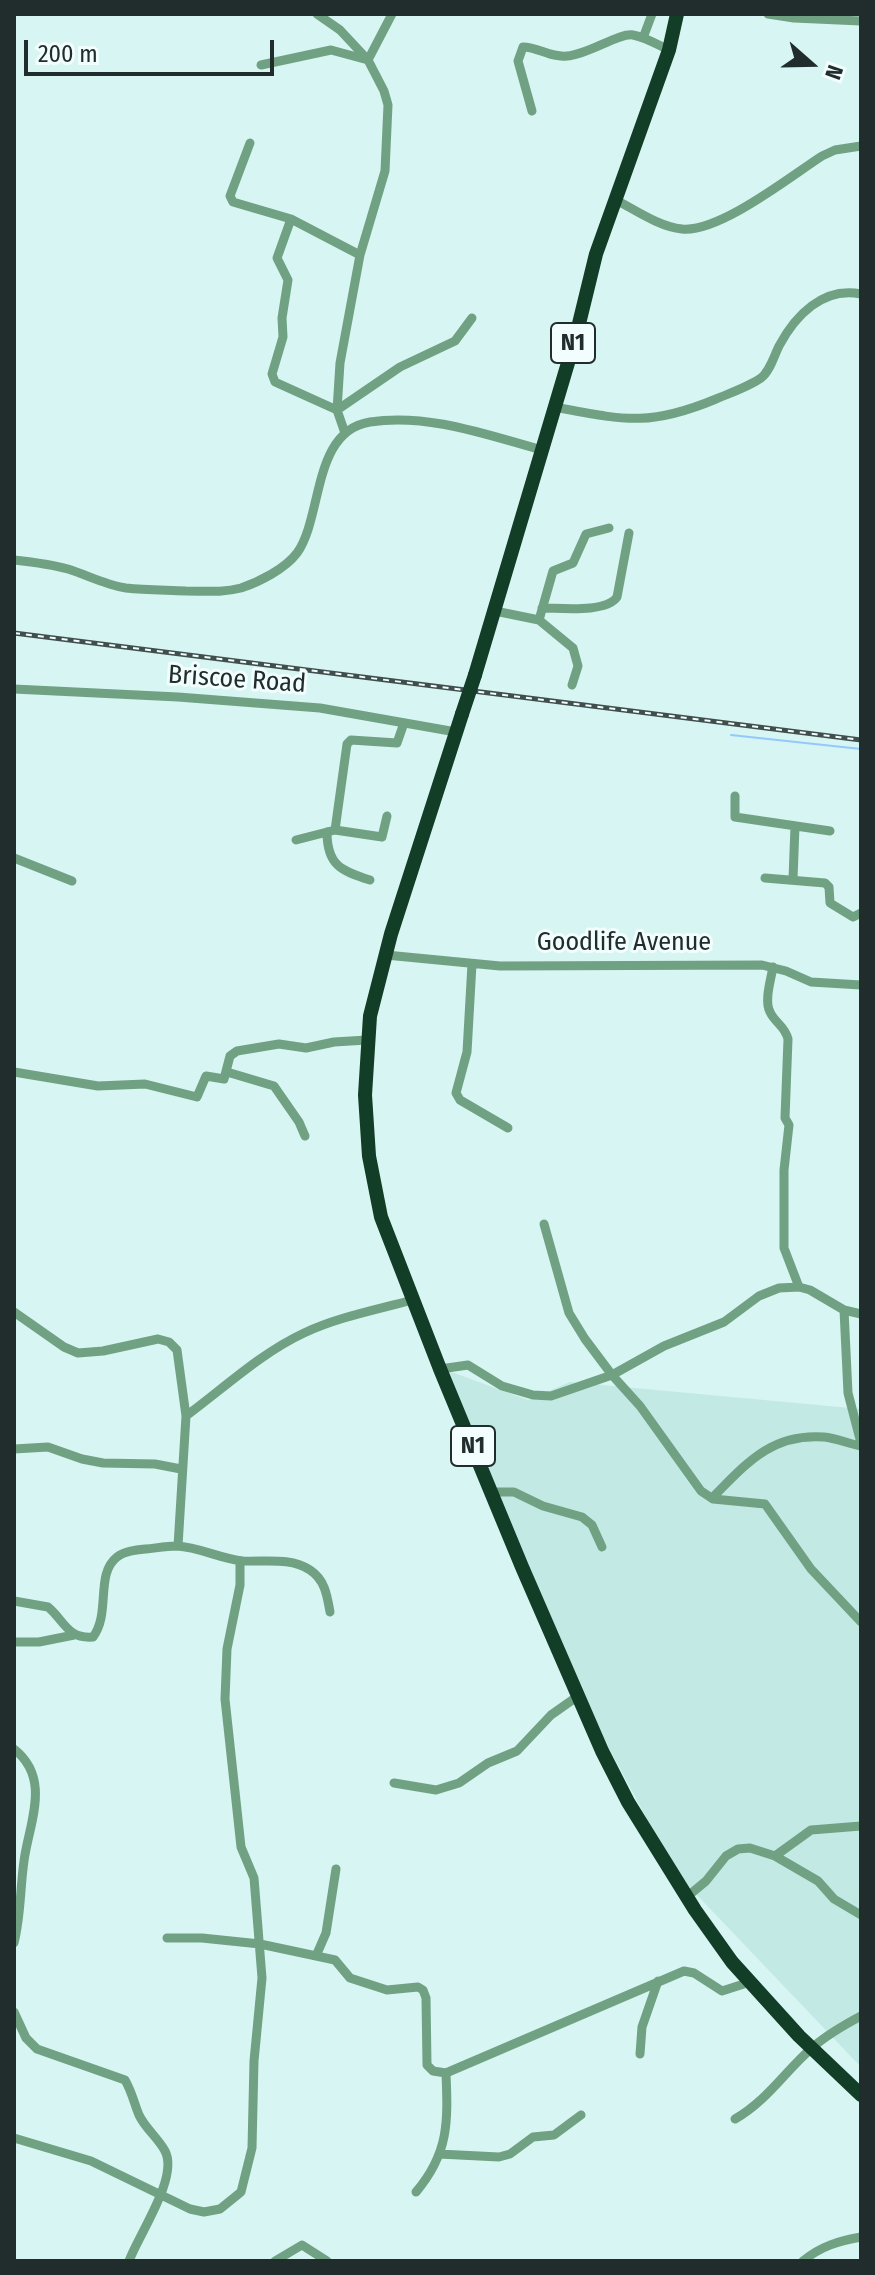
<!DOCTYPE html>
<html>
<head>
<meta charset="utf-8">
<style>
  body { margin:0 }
  #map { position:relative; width:875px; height:2275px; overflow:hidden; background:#d7f5f2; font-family:"Fira Sans Condensed",sans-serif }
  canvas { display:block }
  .frame { position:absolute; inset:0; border:16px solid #212d2c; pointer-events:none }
  .north { position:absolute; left:771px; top:24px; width:80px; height:80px; -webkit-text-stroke:6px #f2fefd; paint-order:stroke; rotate:110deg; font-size:22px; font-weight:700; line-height:32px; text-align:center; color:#212d2c }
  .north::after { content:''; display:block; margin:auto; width:28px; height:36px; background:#212d2c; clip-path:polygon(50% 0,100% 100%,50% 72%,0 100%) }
  .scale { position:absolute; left:24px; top:40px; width:250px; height:36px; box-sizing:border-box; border:4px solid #212d2c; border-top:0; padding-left:10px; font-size:24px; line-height:28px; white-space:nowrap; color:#212d2c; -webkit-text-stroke:6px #f2fefd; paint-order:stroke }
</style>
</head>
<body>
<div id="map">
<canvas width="875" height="2275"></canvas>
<div class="frame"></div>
<div class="north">N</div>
<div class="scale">200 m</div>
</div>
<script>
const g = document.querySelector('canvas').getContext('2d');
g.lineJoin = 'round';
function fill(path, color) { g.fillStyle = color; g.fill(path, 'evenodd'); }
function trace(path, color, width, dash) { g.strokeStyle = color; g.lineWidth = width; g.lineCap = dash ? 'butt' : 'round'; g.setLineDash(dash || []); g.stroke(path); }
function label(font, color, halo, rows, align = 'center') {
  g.font = font + ' "Fira Sans Condensed",sans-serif'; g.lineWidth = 6; g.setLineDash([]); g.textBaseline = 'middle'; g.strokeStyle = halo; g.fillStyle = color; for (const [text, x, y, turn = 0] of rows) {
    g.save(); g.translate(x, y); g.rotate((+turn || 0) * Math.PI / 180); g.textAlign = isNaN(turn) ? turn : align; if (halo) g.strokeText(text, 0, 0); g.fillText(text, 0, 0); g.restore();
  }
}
const built = new Path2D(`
  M446 1370 528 1400 570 1382 861 1409V2067L676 1873 586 1705Z`);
const stream = new Path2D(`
  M731 735 861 749`);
const minor = new Path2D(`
  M317 14 340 30 368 60 384 91 388 105 385 171 360 255 340 363 337 410 345 433
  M768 14 794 18 861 21
  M643 38 652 14
  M261 65 331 50 368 60 392 14
  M532 111 518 61 523 47C538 47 551 58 567 56 588 55 620 32 633 35 645 37 658 45 669 50
  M250 143 230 196 233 202 291 219 360 255
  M614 199C634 209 659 227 682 229 719 233 791 176 822 156L835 150 861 146
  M291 219 277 258 288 280 282 318 283 337 272 374 275 382 337 410 400 367 455 341 472 318
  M554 407C624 420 649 427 716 399 730 393 748 387 761 378 770 371 774 356 779 346 795 316 823 286 861 294
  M14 560C32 562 50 564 68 569 87 575 106 585 126 588 146 590 166 590 186 591 205 591 222 593 241 588 259 582 285 569 297 553 323 517 312 431 370 422 428 413 487 435 542 450
  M542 608C562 608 606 613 617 597L629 533
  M495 611 539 620 573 648 578 666 572 685
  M539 620 553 571 573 563 586 534 609 528
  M14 689 178 697 320 708 456 732
  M735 796V817L830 831
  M335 830 347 744 351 740 397 743 404 723
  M327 832C327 865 341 871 370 880
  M296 840 335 830 382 837 387 816
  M14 858 72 881
  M765 878 825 883 829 887 830 903 853 917 861 913
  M793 879 795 826
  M386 955 500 966 762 965 786 971 811 982 861 985
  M472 964 467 1052 456 1093 460 1100 508 1128
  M773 967C771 979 764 1001 770 1012 775 1023 785 1026 788 1039L785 1118 789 1125 784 1170V1248L799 1287
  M14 1072 98 1086 145 1084 197 1097 206 1076 224 1079 230 1056 237 1051 279 1044 306 1048 334 1042 367 1040
  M227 1072 274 1086 299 1122 305 1136
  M544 1224 569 1313 585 1339 612 1375 640 1406 701 1491 713 1499 765 1504 811 1569 861 1622
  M844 1310 848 1393 861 1443
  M14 1312 64 1347 78 1353 103 1351 158 1339 169 1342 177 1350 186 1416 178 1546
  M440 1369 468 1365 502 1386 533 1395 551 1396 612 1375 664 1346 724 1322 759 1296 779 1288 799 1287 810 1290 844 1310 861 1314
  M186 1416C224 1388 261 1353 304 1333 338 1317 376 1310 412 1300
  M14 1449 48 1447 82 1459 103 1463 155 1464 181 1469
  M493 1492H514L543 1506 582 1517 592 1525 602 1547
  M712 1498C746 1464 771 1433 824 1437 836 1438 849 1444 861 1446
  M14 1601 48 1607C64 1620 67 1639 93 1637 111 1613 95 1574 117 1557 125 1551 136 1550 146 1549 156 1548 167 1546 177 1546 199 1547 221 1559 243 1561 265 1562 291 1557 310 1570 325 1580 327 1595 330 1612
  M15 1642H39L74 1635
  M14 1749C52 1779 29 1823 24 1861 20 1889 21 1915 14 1943
  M394 1783 436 1790 459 1783 488 1763 517 1751 551 1715 578 1696
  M775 1856 811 1830 861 1826
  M688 1896 706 1881 726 1856 738 1849 750 1848 775 1856 818 1881 834 1899 861 1915
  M167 1938H202L260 1944 335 1960 350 1978 387 1990 418 1987 423 1990 426 1998 427 2065 433 2071 446 2073 684 1971 694 1973 722 1991 750 1982
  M316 1956 326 1933 336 1869
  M14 2012 26 2038 37 2049 125 2080C132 2092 134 2103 139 2115 145 2128 158 2138 165 2151 179 2177 139 2234 129 2261
  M640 2054 642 2027 658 1981
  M735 2119C767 2101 786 2070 813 2047 828 2034 844 2025 861 2016
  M14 2138 91 2161 190 2209 204 2212 220 2209 241 2192 252 2148 254 2061 262 1978 254 1878 241 1847 225 1699 227 1649 240 1585V1561
  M439 2154 499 2157 510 2154 533 2137 554 2135 581 2115
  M416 2192C449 2153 448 2122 446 2073
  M275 2261 302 2245 327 2261
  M803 2261C821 2246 839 2241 861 2237`);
const highway = new Path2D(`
  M475 675 576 336 596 254 669 50 677 14
  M462 714 391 934 370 1016 365 1095 369 1156 381 1217 440 1369 522 1567 602 1751 628 1802 695 1910 732 1962 799 2036 861 2095`);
const rail = new Path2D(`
  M14 633 861 740`);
const highwayBridge = new Path2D(`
  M462 714 475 675`);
const shields = [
  [573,343,44],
  [473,1446,44]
];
const shieldNames = [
  ["N1",573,343],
  ["N1",473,1446]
];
const streetNames = [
  ["Briscoe Road",237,680,4],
  ["Goodlife Avenue",624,943]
];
fill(built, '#c2e9e4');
trace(stream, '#94c8fe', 2);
trace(minor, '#70a183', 9);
trace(highway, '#123d26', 14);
trace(rail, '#404f4e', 5);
trace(rail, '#f2fefd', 2, [6]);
trace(highwayBridge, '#123d26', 14);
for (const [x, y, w] of shields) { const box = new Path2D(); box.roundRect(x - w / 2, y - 20, w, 40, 6); g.fillStyle = '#f2fefd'; g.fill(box); trace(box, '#212d2c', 2); }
label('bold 24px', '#212d2c', null, shieldNames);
label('26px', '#212d2c', '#f2fefd', streetNames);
</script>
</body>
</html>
